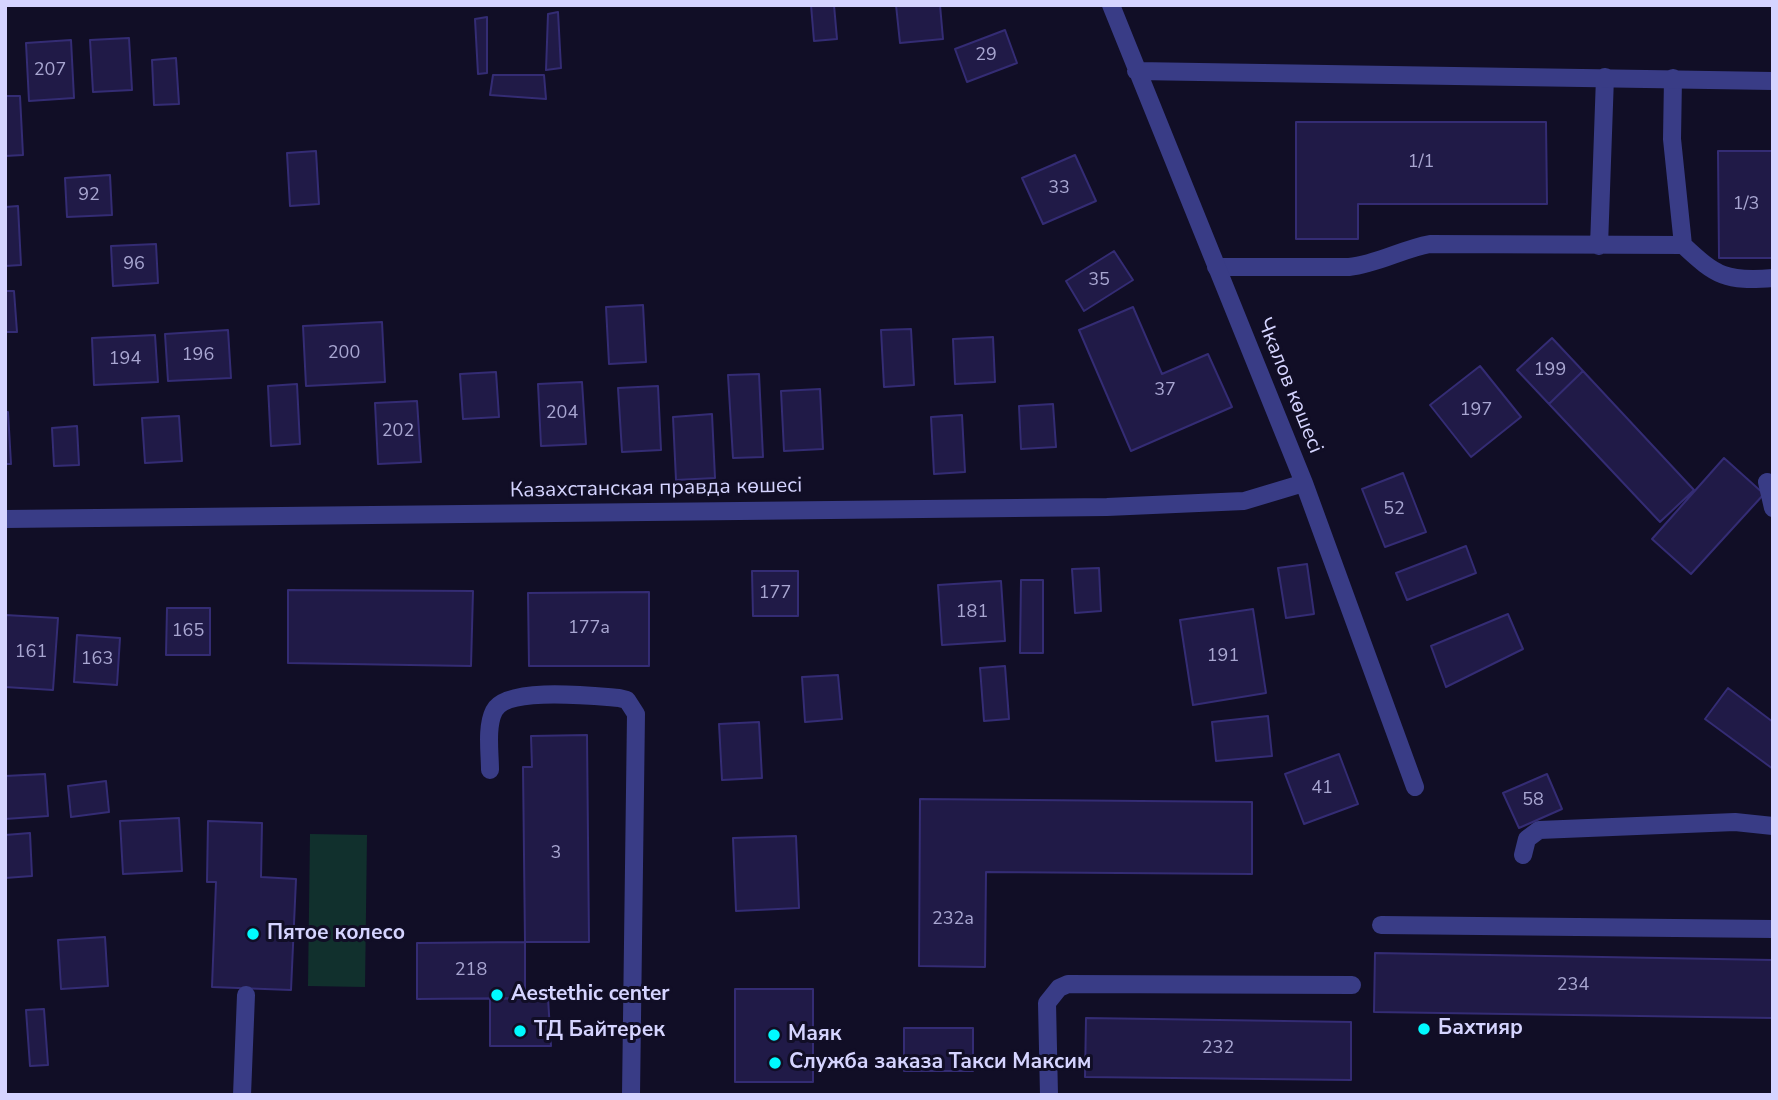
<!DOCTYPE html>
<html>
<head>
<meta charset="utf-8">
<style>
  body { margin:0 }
  #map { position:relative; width:1778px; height:1100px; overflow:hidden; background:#110e26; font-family:"Nunito Sans",sans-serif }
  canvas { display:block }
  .frame { position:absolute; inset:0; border:7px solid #d5d4ff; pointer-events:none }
</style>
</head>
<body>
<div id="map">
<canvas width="1778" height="1100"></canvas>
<div class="frame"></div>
</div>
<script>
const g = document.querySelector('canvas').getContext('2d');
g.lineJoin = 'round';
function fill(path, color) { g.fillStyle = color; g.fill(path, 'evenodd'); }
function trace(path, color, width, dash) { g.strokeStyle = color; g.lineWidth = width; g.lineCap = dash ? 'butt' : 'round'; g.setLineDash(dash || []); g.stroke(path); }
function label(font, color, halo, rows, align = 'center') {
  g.font = font + ' "Nunito Sans",sans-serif'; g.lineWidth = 6; g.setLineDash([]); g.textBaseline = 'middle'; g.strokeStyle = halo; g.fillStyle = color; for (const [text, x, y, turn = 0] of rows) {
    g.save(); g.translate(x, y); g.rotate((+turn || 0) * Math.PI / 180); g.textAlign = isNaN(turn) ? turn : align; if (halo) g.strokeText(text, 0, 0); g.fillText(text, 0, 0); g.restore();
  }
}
const green = new Path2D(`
  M310 834 367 835 365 987 308 986Z`);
const building = new Path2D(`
  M811 5H834L837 39 814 41Z
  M896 5H940L943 39 900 43Z
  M558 12 561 68 546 70 548 14Z
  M487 17V73L478 74 475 19Z
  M1005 30 1017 63 967 82 955 49Z
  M129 38 132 90 93 92 90 40Z
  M71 40 74 98 29 101 26 43Z
  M176 58 179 104 154 105 152 60Z
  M493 75H544L546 99 490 95Z
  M5 96H20L23 155 5 156Z
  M1296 122H1546L1547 204H1358V239H1296Z
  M316 151 319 204 290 206 287 153Z
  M1718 151H1773V258H1719Z
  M1075 155 1096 201 1043 224 1022 178Z
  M110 175 112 215 67 217 65 178Z
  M18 206 21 265 5 266V207Z
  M156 244 158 283 113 286 111 246Z
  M1114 251 1133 280 1084 311 1066 281Z
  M5 291H14L17 332H5Z
  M643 305 646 362 609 364 606 307Z
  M1133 307 1162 374 1208 354 1232 407 1131 451 1079 330Z
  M382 322 385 382 306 386 303 326Z
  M911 329 914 385 884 387 881 330Z
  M228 330 231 378 168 381 165 334Z
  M155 335 158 382 94 385 92 338Z
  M993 337 995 382 955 384 953 339Z
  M1552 338 1583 371 1549 404 1517 370Z
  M1480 366 1521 417 1471 457 1430 405Z
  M1583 371 1694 490 1660 522 1549 404Z
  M496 372 499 417 463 419 460 374Z
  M759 374 763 457 733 458 728 375Z
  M582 382 586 444 541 446 538 384Z
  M297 384 300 444 271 446 268 386Z
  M658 386 661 450 622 452 618 388Z
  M820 389 823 449 784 451 781 391Z
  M417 401 421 462 378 464 375 403Z
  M1053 404 1056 447 1021 449 1019 406Z
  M5 412H8L11 464H5Z
  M712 414 715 478 676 480 673 417Z
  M962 415 965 472 934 474 931 417Z
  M179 416 182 461 145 463 142 418Z
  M77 426 79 465 54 466 52 428Z
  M1724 458 1764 494 1691 574 1652 539Z
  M1403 473 1426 532 1385 547 1362 489Z
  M1466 546 1476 573 1407 600 1396 573Z
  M1307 564 1314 614 1286 618 1278 568Z
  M1099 568 1101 611 1075 613 1072 569Z
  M752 571H798V616H753Z
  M1021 580H1043V653H1020Z
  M1001 581 1005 641 942 645 938 585Z
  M288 590 473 591 471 666 288 663Z
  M649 592V666H529L528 593Z
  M167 608H210V655H166Z
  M1253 609 1266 693 1193 705 1180 620Z
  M1508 614 1523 649 1446 687 1431 646Z
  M5 615 58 618 53 690 5 687Z
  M77 635 120 638 117 685 74 682Z
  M1005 666 1009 719 984 721 980 668Z
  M838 675 842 719 805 722 802 677Z
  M1728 688 1773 722V769L1705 719Z
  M1268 716 1272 756 1216 761 1212 722Z
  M759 722 762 778 722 780 719 724Z
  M587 735 589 942H525L523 767H532L531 736Z
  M1339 754 1358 804 1304 824 1285 774Z
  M45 774 48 816 5 819V776Z
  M1547 774 1562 809 1519 828 1503 793Z
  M106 781 109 812 71 817 68 786Z
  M920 799 1252 802V874L986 872 985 967 919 966Z
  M179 818 182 871 123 874 120 821Z
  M208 821 262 823 261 877 296 879 291 990 212 987 216 882H207Z
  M30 833 32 876 5 878V835Z
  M796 836 799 908 736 911 733 838Z
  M105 937 108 986 61 989 58 940Z
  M525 942V998L417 999V943Z
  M1375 953 1773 960V1018L1374 1012Z
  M735 989H813V1082H735Z
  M548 998 551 1046H490V999Z
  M44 1009 48 1065 30 1066 26 1010Z
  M1086 1018 1351 1022V1080L1085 1077Z
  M904 1028H973V1071H904Z`);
const lane = new Path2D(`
  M1673 78 1672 139 1683 245C1716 276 1726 282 1773 278
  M1599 246 1605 77
  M1216 267H1349C1378 264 1402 249 1430 244L1683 245
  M1767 482 1773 508
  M490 770C490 753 486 727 494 711 506 686 593 696 619 698L627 700 636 714 631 1095
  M1523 855 1527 839 1539 830 1735 822 1773 826
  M1381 925 1773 929
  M242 1095 246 995`);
const street = new Path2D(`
  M1111 5 1304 483 1415 787
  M1136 71 1773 81
  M5 519 1107 507 1244 501 1304 483
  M1049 1095 1047 1003 1059 988 1068 984 1352 985`);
const markers = [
  [253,934,7,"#00faff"],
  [497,995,7,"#00faff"],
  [1424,1029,7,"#00faff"],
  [520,1031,7,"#00faff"],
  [774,1035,7,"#00faff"],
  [775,1063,7,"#00faff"]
];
const numberNames = [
  ["29",986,56],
  ["207",50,71],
  ["1/1",1421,163],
  ["33",1059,189],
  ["92",89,196],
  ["1/3",1746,205],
  ["96",134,265],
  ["35",1099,281],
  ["200",344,354],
  ["196",198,356],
  ["194",125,360],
  ["199",1550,371],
  ["37",1165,391],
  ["197",1476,411],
  ["204",562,414],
  ["202",398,432],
  ["52",1394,510],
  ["177",775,594],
  ["181",972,613],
  ["177а",589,629],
  ["165",188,632],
  ["161",31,653],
  ["191",1223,657],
  ["163",97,660],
  ["41",1322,789],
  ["58",1533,801],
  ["3",556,854],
  ["232а",953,920],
  ["218",471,971],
  ["234",1573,986],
  ["232",1218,1049]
];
const streetNames = [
  ["Чкалов көшесі",1289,386,68],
  ["Казахстанская правда көшесі",656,489,-1]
];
const poiNames = [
  ["Пятое колесо",267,934],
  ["Aestethic center",511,995],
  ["Бахтияр",1438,1029],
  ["ТД Байтерек",534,1031],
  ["Маяк",788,1035],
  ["Служба заказа Такси Максим",789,1063]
];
fill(green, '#11302d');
fill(building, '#201a47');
trace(building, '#342c74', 2);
trace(lane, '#393c86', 18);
trace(street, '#393c86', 18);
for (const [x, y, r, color] of markers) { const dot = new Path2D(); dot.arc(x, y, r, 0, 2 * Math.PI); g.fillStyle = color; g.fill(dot); trace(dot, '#110e26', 2.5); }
label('18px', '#a8a6d1', null, numberNames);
label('21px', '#d5d4ff', '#110e26', streetNames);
label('bold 21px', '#d5d4ff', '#110e26', poiNames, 'left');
</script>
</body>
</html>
